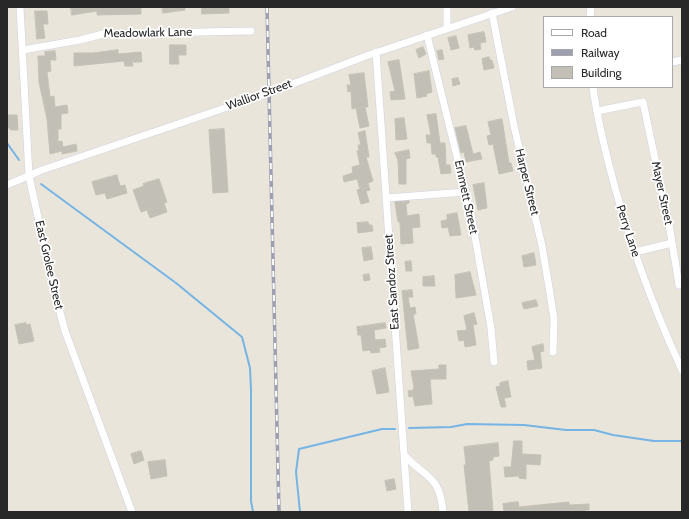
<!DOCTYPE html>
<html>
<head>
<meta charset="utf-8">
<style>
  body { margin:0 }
  #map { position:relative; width:689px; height:519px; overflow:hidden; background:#e9e5db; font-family:Cabin,sans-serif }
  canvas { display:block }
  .frame { position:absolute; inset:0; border:8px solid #282828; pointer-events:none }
  .legend { position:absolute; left:543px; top:16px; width:130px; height:72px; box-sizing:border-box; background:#fff; border:1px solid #a9a9a9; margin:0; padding:5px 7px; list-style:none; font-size:12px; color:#282828 }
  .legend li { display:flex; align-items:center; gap:8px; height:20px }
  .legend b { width:20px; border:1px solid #a9a9a9 }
</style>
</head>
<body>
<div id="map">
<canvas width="689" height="519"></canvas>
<div class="frame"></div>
<ul class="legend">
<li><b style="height:5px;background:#fff"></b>Road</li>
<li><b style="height:5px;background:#9e9eb1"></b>Railway</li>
<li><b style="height:11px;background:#c2bfb6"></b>Building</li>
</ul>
</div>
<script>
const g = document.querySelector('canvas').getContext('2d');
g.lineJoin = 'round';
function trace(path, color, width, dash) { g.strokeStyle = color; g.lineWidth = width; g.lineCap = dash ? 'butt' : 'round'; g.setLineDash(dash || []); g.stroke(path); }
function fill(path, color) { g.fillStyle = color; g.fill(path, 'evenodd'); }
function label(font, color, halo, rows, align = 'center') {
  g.font = font + ' Cabin,sans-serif'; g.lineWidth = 3.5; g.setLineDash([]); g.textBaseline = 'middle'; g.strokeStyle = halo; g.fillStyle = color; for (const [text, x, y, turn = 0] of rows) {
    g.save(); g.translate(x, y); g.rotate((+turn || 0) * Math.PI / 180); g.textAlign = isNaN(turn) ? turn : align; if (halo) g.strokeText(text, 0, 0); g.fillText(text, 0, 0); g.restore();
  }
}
const stream = new Path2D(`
  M7 143 19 160
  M41 184 176 283 242 337 250 368 251 390V501L253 512
  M409 428 451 427 467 424 524 425 566 430H594L613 435 654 441H682
  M300 512 296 472 299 449 382 429H395`);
const building = new Path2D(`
  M71 7H141V14L97 15V11L72 15Z
  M162 7H185V10L163 13Z
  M202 7H229V13L202 14Z
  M35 11H47L48 24H43L45 38 37 39Z
  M484 32 486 42 480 43 481 49 475 50 474 47 470 48 468 35Z
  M456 36 459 48 451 50 448 38Z
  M170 45H186V55H178L179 64H170Z
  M423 47 426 54 419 58 416 50Z
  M118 50V54L141 52 142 62H132L133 66H125L124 61 74 66V53H93Z
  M442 50 444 59 439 60 437 51Z
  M55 51 56 60H50L51 71 47 72 50 97 54 96 55 107 67 105 68 113 61 114V129H58V142L62 141 63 147 76 144 77 151 62 154V151L50 154 47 119 39 82 38 56H45V52Z
  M489 57 490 60H492L494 68 484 70 482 59Z
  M399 60 405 99 391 100 390 92 395 91 388 62Z
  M429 71 432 92 426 94 427 96 417 98 414 74Z
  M364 73 368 107H365L369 126 360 128 356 108 352 109 351 91 348 92 347 85H351L349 75Z
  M458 78 460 84 453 86 452 79Z
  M436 114 440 143H445L446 165H450L451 173 441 174 438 157H436V154H432L431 143H427L426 135H431L427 115Z
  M7 115H17L18 130H10V128H7Z
  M404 118 407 139 396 140 395 119Z
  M502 119 509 163H511L513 171 499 174 493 144 489 145 487 136 491 135 488 122Z
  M466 126 473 154 480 152 482 159 466 162 464 152 461 153 455 128Z
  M224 129 228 192 213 193 209 130Z
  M365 131 369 157H366L373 181 368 183 370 190 366 191 369 202 361 204 357 190 360 189 357 179 344 182 343 176 353 173 352 167 360 165 357 151 359 150 358 145H361L358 133Z
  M409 150 410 158 406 159V184H399L398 160 395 153Z
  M117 175 120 186 125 185 127 193 107 199 105 193 96 195 92 182Z
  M159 179 167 202 164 203 167 212 150 218 147 210 141 212 133 190 144 186 143 184Z
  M484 183 487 208 478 210 473 185Z
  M409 201V203L406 204 407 216 419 214 420 227 412 228 413 243 401 244 400 222H398L395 202Z
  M457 213 461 235 450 236 448 227 442 228 441 221 447 220V215Z
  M368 222 369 225H372L373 231 358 233 357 223Z
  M371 247 373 259 364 261 362 248Z
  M534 253 536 265 524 267 522 256Z
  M411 261 412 271H406L405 262Z
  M470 272 476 295 456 298 455 275Z
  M369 274 370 280 364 281 363 275Z
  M434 276 435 286H423V277Z
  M412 290 413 297H408L410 308 415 307 416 314H413L419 348 408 350 402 291Z
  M536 300 538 306 524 309 522 303Z
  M474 313 477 324 473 325 476 345 465 347 464 340 459 341 457 331 467 330 464 316Z
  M26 323V325L30 324 34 341 19 344 15 325Z
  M385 323 386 328 374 330 375 340 385 339 386 347 379 348 380 352 371 353 370 350 363 351 361 335H358L357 327Z
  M543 344 544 351 540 352 542 368 528 370 527 361 535 360 532 347Z
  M439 365H446V379H430L432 404 415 406 413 396 409 397 408 391 413 390 414 387 411 371 439 369Z
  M385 368 389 392 377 394 372 371Z
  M508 381 511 397 504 398 506 407H501L496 387 500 386V383Z
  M514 441H522V454L541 455 540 465 526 464V479L519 478V476L505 477 504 467H511Z
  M498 443 499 456 493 457V460L489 461 493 512H469L464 465H466L464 447Z
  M141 451 144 460 134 464 131 454Z
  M165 460 167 476 151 479 148 462Z
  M394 479 396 489 387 491 385 481Z
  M518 502 519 507 569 502V505L589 504V510H585L586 512H504L503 504Z`);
const minor = new Path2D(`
  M20 7 29 176 53 286 65 331 132 512
  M447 7V28
  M492 13 514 126 542 246 549 287 554 319 553 352
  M590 17 591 7
  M427 35 471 214 491 328 494 362
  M23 50 80 40 103 34 251 31
  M376 52 408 512
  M672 62 682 60
  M593 87C596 112 602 137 608 161 626 233 651 303 682 370
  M597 111 643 102 670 230 679 285
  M7 185 42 170 269 93 366 56 512 7
  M386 198 466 192
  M635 252 672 243
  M405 456C427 479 440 476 443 512`);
const rail = new Path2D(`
  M267 7 279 512`);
const streetNames = [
  ["Meadowlark Lane",148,33,-1],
  ["Wallior Street",259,95,-20],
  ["Harper Street",527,182,76],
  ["Mayer Street",662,193,78],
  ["Emmett Street",466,197,78],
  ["Perry Lane",628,231,72],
  ["East Grolee Street",49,265,77],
  ["East Sandoz Street",392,282,-94]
];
trace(stream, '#75b4e4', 2);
fill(building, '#c2bfb6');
trace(building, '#c4c1b5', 1);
trace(minor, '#d0d0e0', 8);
trace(minor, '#fff', 7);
trace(rail, '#9e9eb1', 3.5);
trace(rail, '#fff', 2, [6]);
label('12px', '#282828', '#fff', streetNames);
</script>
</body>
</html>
